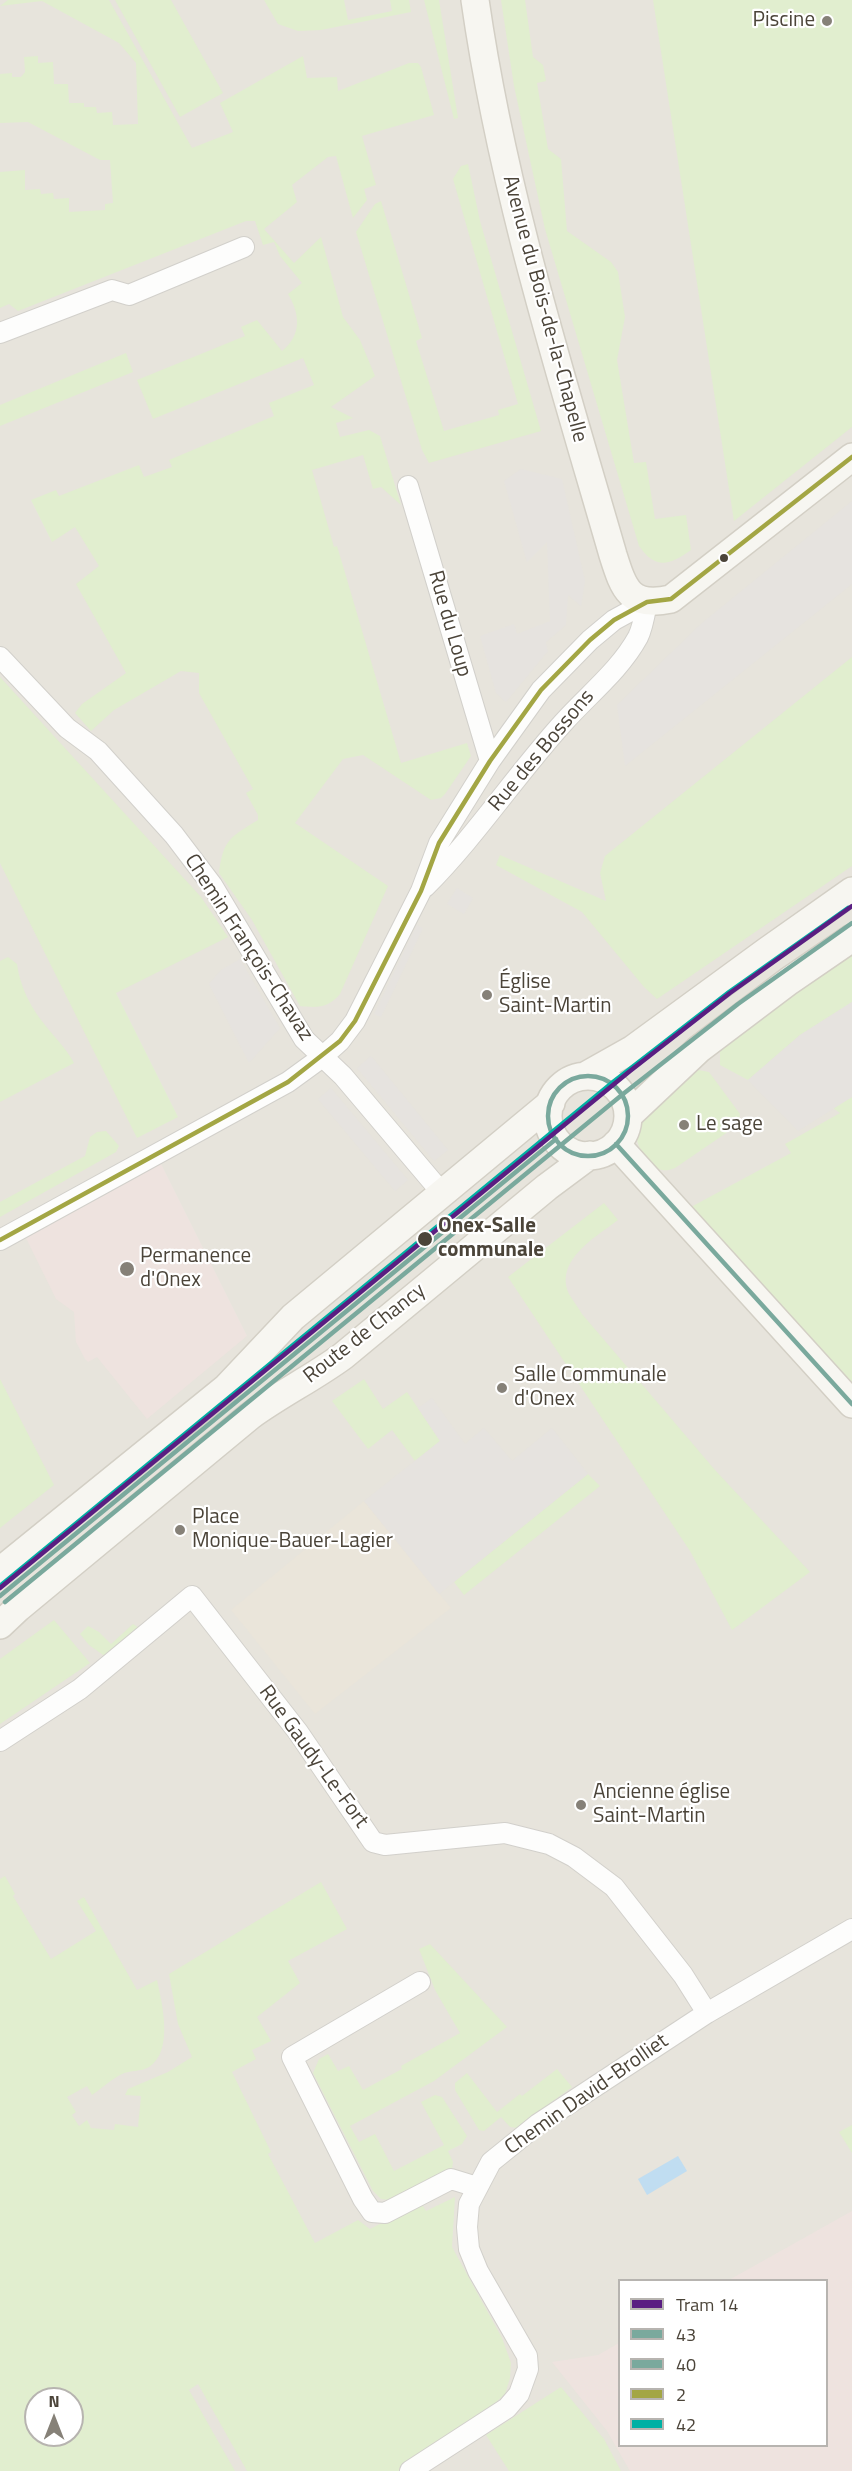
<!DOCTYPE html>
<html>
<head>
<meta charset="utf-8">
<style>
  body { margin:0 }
  #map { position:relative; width:852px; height:2471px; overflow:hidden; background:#f4f2ee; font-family:"Titillium Web",sans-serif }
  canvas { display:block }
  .legend { position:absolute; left:618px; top:2279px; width:210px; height:168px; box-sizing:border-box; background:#fff; border:2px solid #b7b4b0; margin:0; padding:8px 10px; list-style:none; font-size:18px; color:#4b4439 }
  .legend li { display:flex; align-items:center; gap:12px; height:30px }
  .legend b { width:30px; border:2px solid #b7b4b0 }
  .north { position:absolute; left:24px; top:2387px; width:60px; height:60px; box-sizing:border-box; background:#fff; border:2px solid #b7b4b0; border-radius:50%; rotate:0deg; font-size:16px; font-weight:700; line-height:24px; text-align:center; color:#4b4439 }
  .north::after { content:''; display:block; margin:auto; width:21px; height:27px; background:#868178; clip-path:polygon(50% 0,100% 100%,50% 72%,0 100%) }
</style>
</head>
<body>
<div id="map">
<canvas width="852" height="2471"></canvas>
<ul class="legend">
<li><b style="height:8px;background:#5a1e82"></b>Tram 14</li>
<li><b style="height:8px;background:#7aa99d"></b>43</li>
<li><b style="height:8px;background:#7aa99d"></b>40</li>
<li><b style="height:8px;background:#a3a644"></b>2</li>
<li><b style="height:8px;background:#00b0a4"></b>42</li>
</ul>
<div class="north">N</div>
</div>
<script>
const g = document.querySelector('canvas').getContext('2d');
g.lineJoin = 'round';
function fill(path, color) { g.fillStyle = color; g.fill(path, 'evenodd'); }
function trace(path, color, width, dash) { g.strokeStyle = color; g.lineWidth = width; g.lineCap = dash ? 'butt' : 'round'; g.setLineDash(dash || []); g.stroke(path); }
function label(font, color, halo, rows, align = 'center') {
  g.font = font + ' "Titillium Web",sans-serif'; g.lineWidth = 4.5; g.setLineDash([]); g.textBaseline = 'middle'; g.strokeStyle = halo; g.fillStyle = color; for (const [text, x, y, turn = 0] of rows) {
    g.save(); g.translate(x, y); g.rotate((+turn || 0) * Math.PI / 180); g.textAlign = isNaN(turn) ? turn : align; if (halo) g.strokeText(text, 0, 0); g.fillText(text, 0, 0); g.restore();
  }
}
const residential = new Path2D(`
  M0 0H852V2471H0ZM620 2280H826V2446H620ZM36 2399H72V2435H36Z`);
const education = new Path2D(`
  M364 1501 451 1608 315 1714 231 1610Z`);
const medical = new Path2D(`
  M161 1164 247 1336 147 1419 97 1357 88 1362 85 1359 76 1342 74 1312 56 1299 26 1238Z
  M852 2211V2471H630L607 2431 552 2362 598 2355 619 2343 620 2446H826V2280H729Z`);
const green = new Path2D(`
  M8 0H109L192 148 233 132 220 103 303 56 307 78 337 77 338 91 409 63H418L421 67 434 115 362 136 376 185 364 189 367 200 353 218 336 156 328 157 292 185 297 202 264 229 294 263 321 237 343 317 360 340 375 376 331 407 353 418 336 423 340 437 369 430 380 436 401 505 381 487 373 489 363 455 312 470 334 547 337 546 343 566 401 763 467 743 471 756 445 794 441 798 431 800 363 755 343 759 295 823 388 886 340 994C328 1008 318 1008 300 1006L252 920 219 873C223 840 230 837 258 820V815L246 793 253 789 199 693V673L181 671 114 710 91 731 75 713 82 704 126 673 76 584 99 566 75 527 52 542 31 500 56 490 59 496 139 465 144 477 172 467 169 460 274 416 269 403 314 385 303 358 153 419 137 380 245 336 241 327 257 320 282 351C302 335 300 314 288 294L302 283 280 256 274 242 263 245 255 221H246L18 311 9 304 0 308V172L25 170V190L40 189 41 194 53 193 54 199 69 198V212L105 210V204L113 203 110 160H100L28 122 0 123V74L12 73V77H21L25 72 24 57 38 56V63L53 62 54 84H68L69 103H84V107H96L97 113 112 112 113 125 138 124 136 63 119 43 42 1 0 6Z
  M115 0H171L223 93 180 117Z
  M264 0H344L348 20 392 11 390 0H409L411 12 321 30 298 31 278 24Z
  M424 0H439L458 118 454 119Z
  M501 0H525L533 57 543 65 546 81 537 83 548 149 561 159 567 231 611 262 618 272 625 317 617 360 634 463 646 462 655 519 686 515 691 550C669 566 655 569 639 546L545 229 514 86Z
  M653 0H852V427L734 521Z
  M468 164 480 221 541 431 429 463 422 450 356 232 375 204 381 201 422 338 416 341 444 431 499 415 498 410 518 404 453 179 461 166Z
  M126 353 133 372 0 426V405Z
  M852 657V866L657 999 644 987 582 912 496 865 500 855 606 901 600 873 605 856Z
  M0 677 201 897 228 937 116 993 178 1117 137 1138 0 863Z
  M852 953V1002L800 1035 748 1080 720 1065V1051L725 1045Z
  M8 957 17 964C20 986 30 1007 45 1025 55 1038 66 1048 74 1063L0 1102V961Z
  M693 1069 709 1072 740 1114 739 1121 735 1127 675 1168C665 1172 658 1171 651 1163 645 1155 638 1149 637 1139 634 1113 675 1086 693 1069Z
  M852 1097V1382L691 1207 791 1153 785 1144 840 1113 833 1108Z
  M106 1131 119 1146 116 1152 0 1217V1202L85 1156 90 1137 97 1132Z
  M604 1203 618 1220C596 1237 554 1260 569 1294 573 1301 578 1307 582 1314L715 1470 810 1572 732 1630 690 1551 508 1277Z
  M0 1379 54 1485 0 1528Z
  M364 1379 383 1409 407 1392 440 1441 415 1461 392 1430 368 1449 332 1401Z
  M588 1474 600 1486 464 1595 454 1582Z
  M54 1620 90 1663 0 1724V1659Z
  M133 1624 139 1628 106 1657 89 1645 80 1634 88 1626 99 1632 111 1644Z
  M5 1876 15 1894 13 1896 51 1959 96 1931 77 1901 84 1897 137 1990 157 1980C162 2003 174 2051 149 2067 141 2072 130 2070 122 2074 113 2078 101 2089 92 2095L87 2086 67 2097 76 2112 72 2115 79 2126 87 2120 91 2128 114 2130 115 2124 138 2127 141 2096 125 2095 128 2089 168 2072 192 2057 178 2024 169 1974 321 1882 347 1929 288 1961 300 1983 257 2017 271 2041 252 2050 256 2059 232 2072 271 2152 268 2154 315 2243 358 2220 370 2229 421 2203 426 2211 455 2197 452 2247 502 2338 511 2363 510 2378 505 2394 471 2425 399 2471H247L198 2384 189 2390 235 2471H0V1879ZM36 2399H72V2435H36Z
  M430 1944 507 2027 434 2081 350 2126 359 2142 375 2134 394 2171 444 2145 421 2102 435 2095 442 2097 467 2136 462 2144 448 2151 453 2162 452 2169 390 2200 381 2199 373 2191 313 2073 319 2059 328 2054 338 2071 349 2066 363 2090 402 2069 401 2066 460 2033 435 1990 419 1949Z
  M557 2069 572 2087 517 2128 510 2127 501 2117 484 2131 479 2130 455 2090V2083L467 2073 497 2112 520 2094 522 2096Z
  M852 2125V2153L839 2132Z
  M561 2387 604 2439 621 2471H509L486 2435Z`);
const parking = new Path2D(`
  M521 469 562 479 585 581 581 606 568 595 566 625 546 642 548 651 506 702 496 693 480 636 514 624 517 634 550 621 547 542 527 562 504 481Z
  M852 501V584L625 766 617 705 702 623Z
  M457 888 473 898 464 914 447 904Z
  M417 925 423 928 381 1017 374 1014Z
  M240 959 280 1028 249 1063 209 984 221 970Z
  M852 1002V1097L798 1131 748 1080 800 1035Z
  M371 1056 448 1150 434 1161 357 1068Z
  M331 1088 408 1180 395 1191 318 1099Z
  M432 1398 465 1444 484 1428 512 1461 552 1428 588 1474 439 1594 364 1501 440 1441 418 1408Z`);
const water = new Path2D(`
  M678 2156 687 2171 647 2195 638 2179Z`);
const street = new Path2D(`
  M0 333 112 290 129 295 244 247
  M408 486 490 761
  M0 657 67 728 98 751 174 835 212 885 304 1039 343 1076 442 1193
  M425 887C476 836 515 776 563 723 588 695 620 670 638 637 643 627 645 613 647 602
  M0 1240 288 1082 321 1058 340 1041 355 1021 421 891 439 843 490 761 541 690 590 640 614 620 647 602
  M0 1741 80 1689 192 1596 298 1732 373 1842 385 1845 505 1833 549 1844 574 1857 614 1887 683 1975 707 2013
  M420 1982 292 2057 363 2199 372 2212 385 2213 451 2179 477 2187
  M410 2471 507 2408 519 2394 528 2369 527 2356 478 2271 469 2249 467 2227 469 2204 491 2162 538 2124 707 2013 852 1929`);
const secondary = new Path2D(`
  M475 0C502 189 560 372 613 555 624 590 630 608 671 599L852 457
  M585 1076 633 1049 767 951 852 891
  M548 1116a40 40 0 1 1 80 0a40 40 0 1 1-80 0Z
  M628 1116 699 1049 789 981 852 938
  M616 1144 852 1404
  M0 1571 226 1388 293 1317 551 1103
  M0 1625 18 1608 250 1416C280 1394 313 1378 343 1356L547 1187 590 1155`);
const bus1 = new Path2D(`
  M548 1116a40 40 0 1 1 80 0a40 40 0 1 1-80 0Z
  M616 1144 852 1404
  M0 1596 556 1139`);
const bus2 = new Path2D(`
  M5 1602 623 1094 738 1004 852 923`);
const bus3 = new Path2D(`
  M0 1240 288 1082 340 1041 355 1021 421 891 439 843 490 761 541 690 590 640 614 620 647 602 671 599 852 457`);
const bus4 = new Path2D(`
  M0 1586 613 1082 729 992 848 908`);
const tram1 = new Path2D(`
  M0 1588 630 1071 730 993 852 906`);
const markers = [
  [827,21,6,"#868178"],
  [724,558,5,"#4b4439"],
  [487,995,6,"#868178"],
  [684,1125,6,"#868178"],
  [425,1239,8,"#4b4439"],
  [127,1269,8,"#868178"],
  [502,1388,6,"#868178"],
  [180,1530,6,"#868178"],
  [581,1805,6,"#868178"]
];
const poiNames = [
  ["Piscine",815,21,"right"],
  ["Église",499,983],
  ["Saint-Martin",499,1007],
  ["Le sage",696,1125],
  ["Permanence",140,1257],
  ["d'Onex",140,1281],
  ["Salle Communale",514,1376],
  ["d'Onex",514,1400],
  ["Place",192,1518],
  ["Monique-Bauer-Lagier",192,1542],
  ["Ancienne église",593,1793],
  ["Saint-Martin",593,1817]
];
const streetNames = [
  ["Avenue du Bois-de-la-Chapelle",544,309,75],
  ["Rue du Loup",449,624,74],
  ["Rue des Bossons",542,751,-50],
  ["Chemin François-Chavaz",248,948,57],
  ["Route de Chancy",365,1334,-38],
  ["Rue Gaudy-Le-Fort",313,1757,54],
  ["Chemin David-Brolliet",587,2095,-35]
];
const stopNames = [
  ["Onex-Salle",438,1227],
  ["communale",438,1251]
];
fill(residential, '#e7e4dc');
fill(education, '#eae5da');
fill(medical, '#eee3df');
fill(green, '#e1eecf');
fill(parking, '#e6e3df');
fill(water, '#c0ddf1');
trace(street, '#d2d0cb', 22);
trace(secondary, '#d3cfc5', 30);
trace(street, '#fdfdfc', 20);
trace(secondary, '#f7f6f1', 27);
trace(bus1, '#7aa99d', 4.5);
trace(bus2, '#7aa99d', 4.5);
trace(bus3, '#a3a644', 4.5);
trace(bus4, '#00b0a4', 4.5);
trace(tram1, '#5a1e82', 4.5);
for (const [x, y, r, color] of markers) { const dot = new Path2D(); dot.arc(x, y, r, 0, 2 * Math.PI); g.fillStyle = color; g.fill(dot); trace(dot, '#fff', 2); }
label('21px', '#4b4439', '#fff', poiNames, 'left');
label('21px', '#4b4439', '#fff', streetNames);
label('bold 21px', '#4b4439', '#fff', stopNames, 'left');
</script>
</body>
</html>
